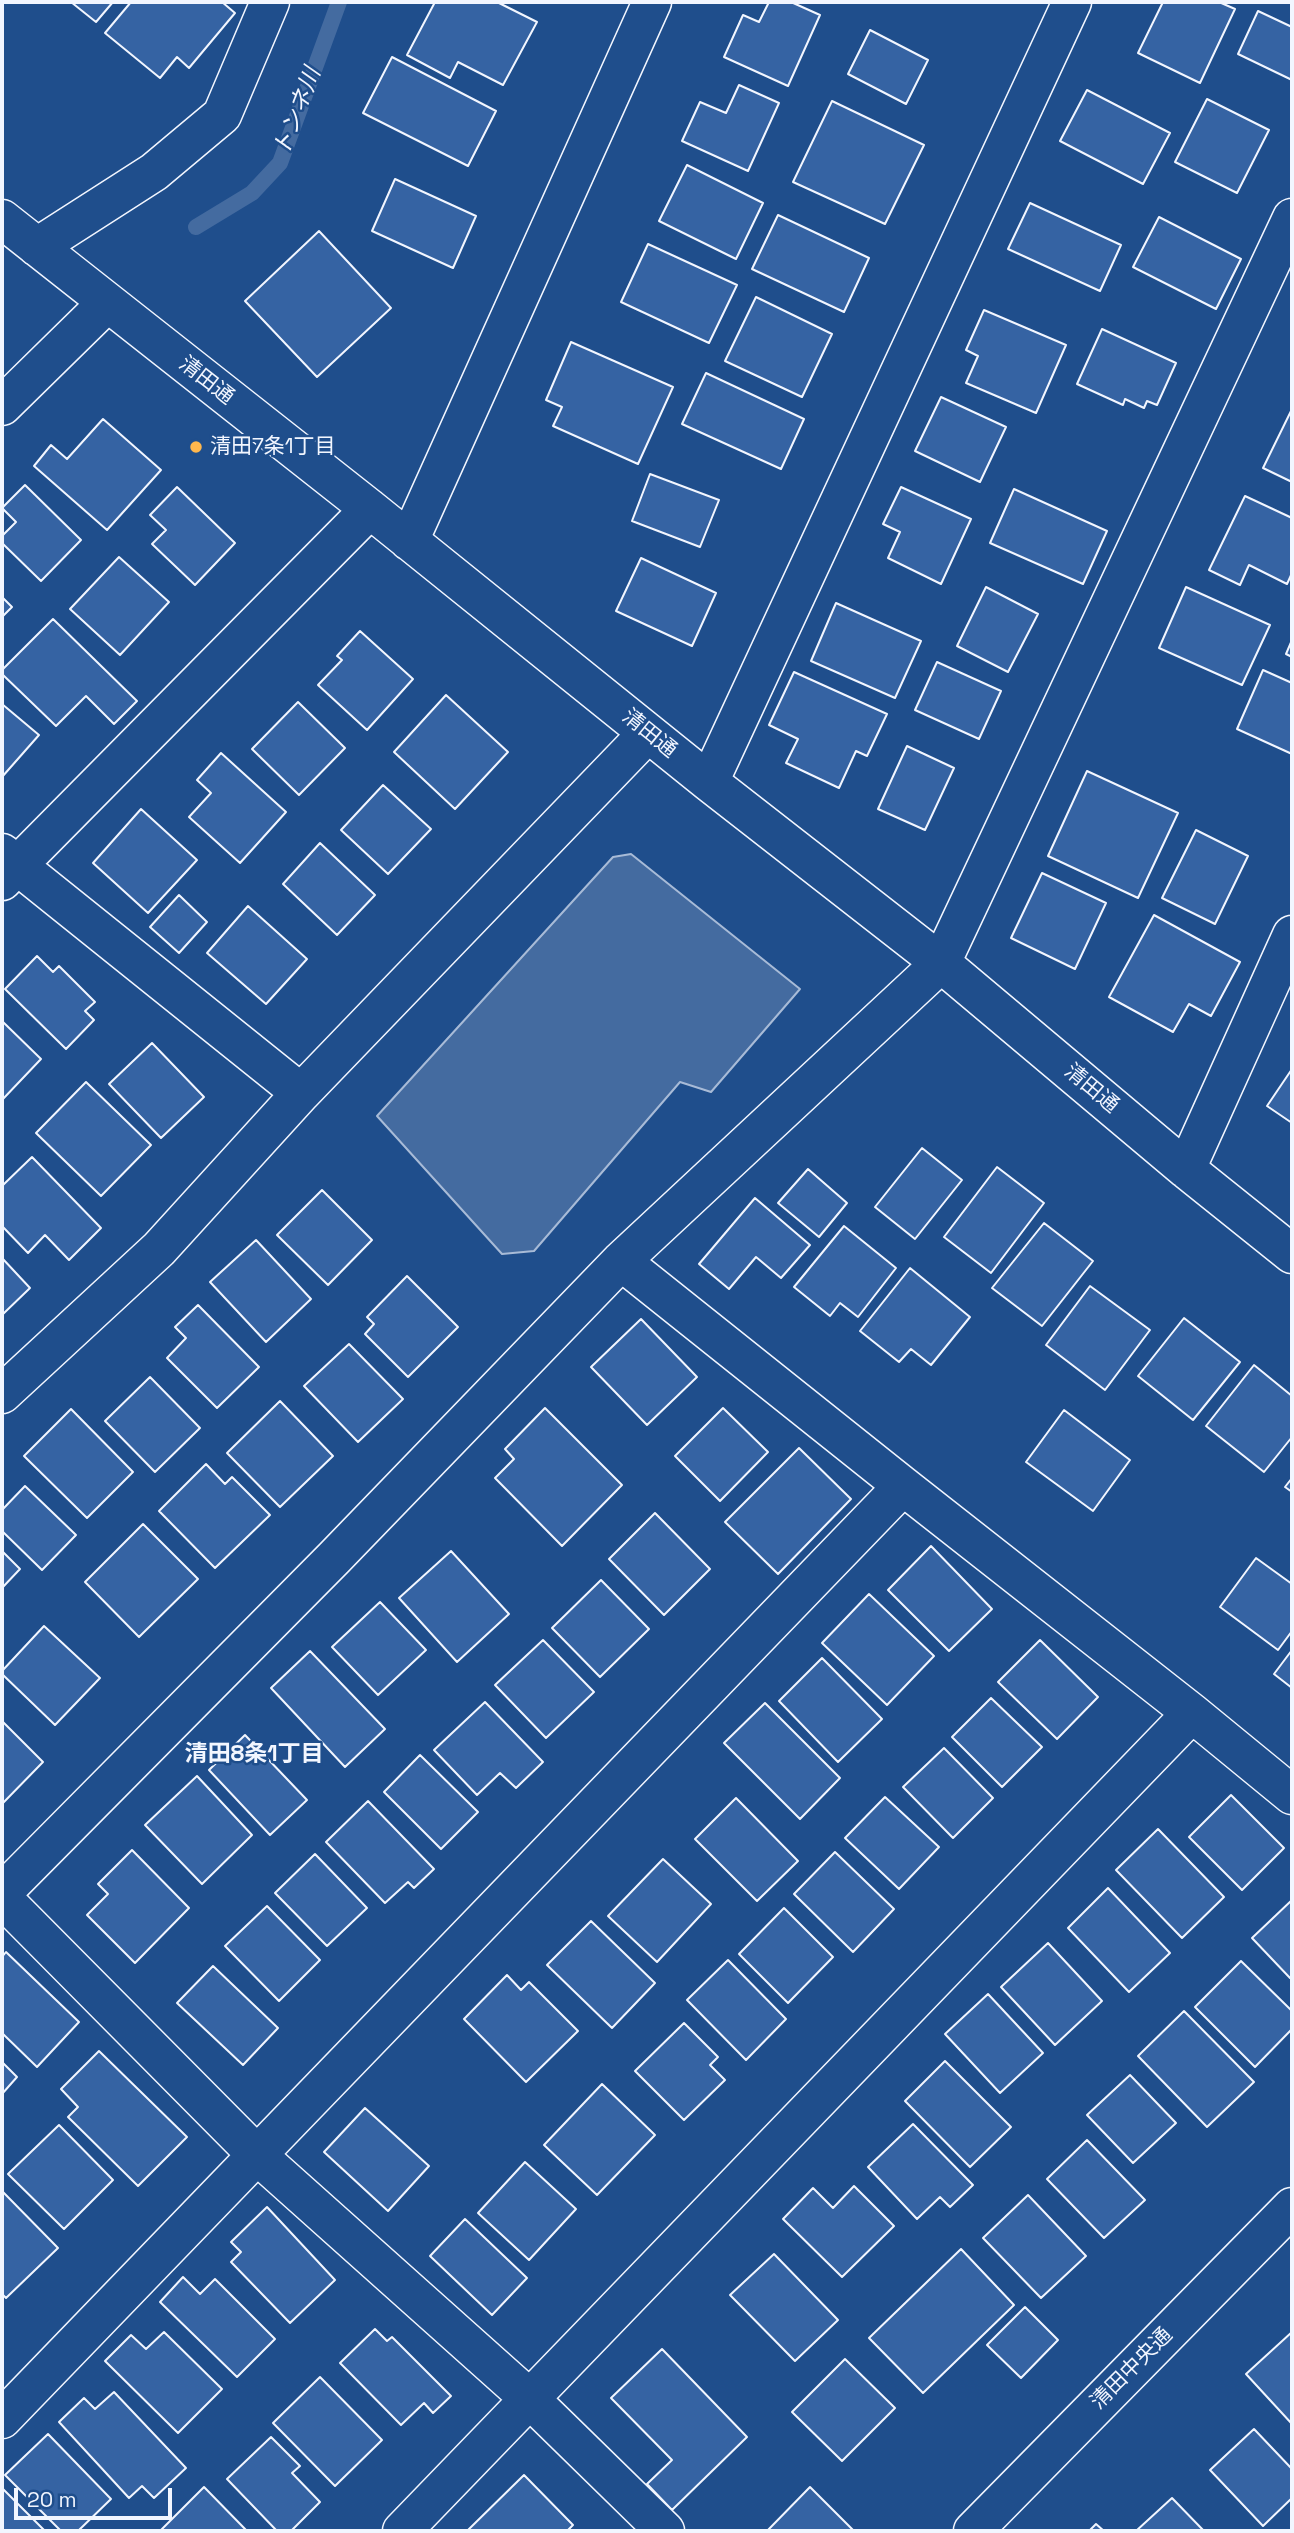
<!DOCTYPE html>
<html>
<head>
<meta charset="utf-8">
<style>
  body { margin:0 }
  #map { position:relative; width:1294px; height:2533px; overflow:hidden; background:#1f4e8c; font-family:"Space Grotesk",sans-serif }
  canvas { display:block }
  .frame { position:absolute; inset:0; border:4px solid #f2f6ff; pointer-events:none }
  .scale { position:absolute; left:14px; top:2488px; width:158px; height:32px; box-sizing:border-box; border:4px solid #f2f6ff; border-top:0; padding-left:9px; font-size:21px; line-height:24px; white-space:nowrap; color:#f2f6ff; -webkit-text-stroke:5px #1f4e8c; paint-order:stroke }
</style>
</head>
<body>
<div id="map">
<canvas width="1294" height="2533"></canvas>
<div class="frame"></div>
<div class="scale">20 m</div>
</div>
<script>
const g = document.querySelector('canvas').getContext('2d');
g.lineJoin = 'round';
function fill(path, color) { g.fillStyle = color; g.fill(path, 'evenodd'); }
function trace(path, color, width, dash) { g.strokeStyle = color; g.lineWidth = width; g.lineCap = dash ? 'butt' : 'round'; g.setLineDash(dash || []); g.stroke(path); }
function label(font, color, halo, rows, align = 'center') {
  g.font = font + ' "Space Grotesk","Noto Sans JP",sans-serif'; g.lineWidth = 5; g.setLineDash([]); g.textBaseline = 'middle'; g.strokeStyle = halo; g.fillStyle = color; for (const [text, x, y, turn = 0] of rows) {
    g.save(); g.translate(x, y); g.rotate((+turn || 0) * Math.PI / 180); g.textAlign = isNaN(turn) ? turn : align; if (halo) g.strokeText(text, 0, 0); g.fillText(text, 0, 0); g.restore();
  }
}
const water = new Path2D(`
  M631 854 800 989 711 1092 680 1082 534 1251 502 1254 377 1116 613 857Z`);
const stream = new Path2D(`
  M196 227 252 193 280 163 339 2`);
const building = new Path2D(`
  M71 2H113L96 22Z
  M131 2H222L235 13 189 68 177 57 160 78 105 33Z
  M435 2H497L537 22 503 85 458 62 450 78 407 55Z
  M769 2H791L820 15 788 86 724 57 743 15 759 22Z
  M1163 2H1219L1235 9 1200 83 1138 53Z
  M1258 11 1292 27V80L1238 54Z
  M870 30 928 60 906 104 848 74Z
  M392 57 496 111 468 166 363 113Z
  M739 85 779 103 748 171 682 141 700 102 726 113Z
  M1087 90 1170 133 1143 184 1060 141Z
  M1207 99 1269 130 1237 193 1175 162Z
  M832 101 924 145 885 224 793 182Z
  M687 165 763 203 736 259 659 221Z
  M395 179 476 216 453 268 372 231Z
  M1030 203 1121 245 1100 291 1008 249Z
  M778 215 869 258 844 312 752 269Z
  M1159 217 1241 259 1216 309 1133 267Z
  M319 231 391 308 317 377 245 301Z
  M648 244 737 285 709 343 621 302Z
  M756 297 832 334 802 397 725 361Z
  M984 310 1066 345 1036 413 966 383 978 356 966 350Z
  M1102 329 1176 363 1157 405 1147 401 1144 408 1125 399 1123 405 1077 384Z
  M571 342 673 387 638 464 553 426 562 407 546 400Z
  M706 373 804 419 781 469 682 424Z
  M941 397 1006 427 980 482 915 451Z
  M1292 409V482L1263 468Z
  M103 419 161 470 107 530 34 466 51 445 67 459Z
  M650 474 719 500 700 547 632 521Z
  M25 485 81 540 41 581 2 543V536L16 522 2 508Z
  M177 487 235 543 195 585 152 544 166 530 150 515Z
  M901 487 971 519 941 584 888 558 900 532 883 524Z
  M1014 489 1107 531 1083 584 990 543Z
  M1245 496 1292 518V573L1287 584 1249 565 1240 585 1209 570Z
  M119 557 169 602 120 655 70 609Z
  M641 558 716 593 692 646 616 611Z
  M986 587 1038 614 1008 672 957 646Z
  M1186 587 1270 625 1242 685 1159 648Z
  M2 597 12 607 2 617Z
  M836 603 921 641 895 698 811 661Z
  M53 619 137 701 114 724 86 696 56 726 2 674V670Z
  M360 631 413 679 367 730 318 685 342 660 337 656Z
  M1292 640V657L1286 654Z
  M937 662 1001 691 979 739 915 710Z
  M1263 670 1292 683V754L1237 729Z
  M794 672 887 714 867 756 856 751 839 788 786 763 798 739 769 725Z
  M446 695 508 752 455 809 394 752Z
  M298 702 345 748 299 795 252 749Z
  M2 704 39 735 2 777Z
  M907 746 954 768 925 830 878 809Z
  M221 753 286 812 240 863 189 817 211 793 197 780Z
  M1087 771 1178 813 1138 898 1048 856Z
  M383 785 431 829 388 874 341 830Z
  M141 809 197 860 148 913 93 863Z
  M1196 830 1248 856 1215 924 1162 898Z
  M320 843 375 895 337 935 283 884Z
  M1042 873 1106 903 1075 969 1011 938Z
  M179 895 207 922 179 953 150 927Z
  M248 906 307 959 266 1004 207 953Z
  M1154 915 1240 962 1211 1016 1189 1004 1173 1032 1109 997Z
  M37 956 53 972 59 966 95 1002 85 1011 94 1020 66 1049 5 989Z
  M2 1021 41 1059 2 1100Z
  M152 1043 204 1097 161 1138 109 1084Z
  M1292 1069V1123L1267 1106Z
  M86 1082 151 1145 101 1196 36 1133Z
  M922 1148 962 1180 915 1239 875 1207Z
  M32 1157 101 1228 69 1260 45 1235 28 1253 2 1226V1186Z
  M997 1167 1044 1203 991 1273 944 1237Z
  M808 1169 847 1203 819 1237 778 1203Z
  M322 1190 372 1240 328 1285 277 1235Z
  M755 1198 810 1245 781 1278 756 1257 729 1289 699 1264Z
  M1044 1223 1093 1261 1042 1326 992 1288Z
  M844 1226 896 1268 858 1317 840 1303 830 1316 794 1287Z
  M256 1240 311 1299 266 1342 210 1282Z
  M2 1258 30 1288 2 1315Z
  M910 1268 970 1317 931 1365 911 1349 899 1362 860 1331Z
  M407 1276 458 1327 408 1377 365 1334 374 1324 367 1317Z
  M1090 1286 1150 1330 1105 1390 1046 1345Z
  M198 1305 259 1367 217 1408 167 1358 186 1338 175 1327Z
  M1184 1318 1240 1362 1193 1420 1138 1376Z
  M641 1319 697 1377 647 1425 591 1367Z
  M349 1344 403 1399 358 1442 304 1386Z
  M1254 1365 1292 1396V1437L1264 1472 1206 1426Z
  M150 1377 200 1428 155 1472 105 1421Z
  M280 1401 333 1456 280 1507 227 1453Z
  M545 1408 622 1485 562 1546 495 1478 514 1459 505 1449Z
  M723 1408 768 1452 720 1501 675 1456Z
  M71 1409 133 1472 87 1518 24 1456Z
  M1064 1410 1130 1460 1093 1511 1026 1462Z
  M799 1448 851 1499 778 1574 725 1522Z
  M206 1464 225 1484 232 1477 270 1515 215 1568 159 1511Z
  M1292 1478V1492L1285 1487Z
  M25 1486 76 1535 42 1570 2 1531V1510Z
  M655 1513 710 1569 664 1615 609 1559Z
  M143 1524 198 1579 139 1637 85 1582Z
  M931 1546 992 1609 949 1651 888 1590Z
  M2 1551 20 1569 2 1588Z
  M451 1551 509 1614 457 1662 399 1598Z
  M1256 1558 1292 1584V1631L1278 1650 1220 1607Z
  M601 1580 649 1629 600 1677 552 1628Z
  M869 1594 934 1656 887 1705 822 1643Z
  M380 1602 426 1650 378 1695 332 1647Z
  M44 1626 100 1678 55 1725 2 1674V1671Z
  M543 1640 594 1692 546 1738 495 1685Z
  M1040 1640 1098 1697 1057 1739 998 1682Z
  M1292 1650V1688L1274 1674Z
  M310 1651 385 1729 345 1767 271 1688Z
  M822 1658 882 1719 838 1762 779 1701Z
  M991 1698 1042 1747 1002 1787 952 1737Z
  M485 1702 543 1762 516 1788 500 1773 477 1795 434 1750Z
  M765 1703 840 1778 800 1819 724 1743Z
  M2 1721 43 1762 2 1804Z
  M245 1735 307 1800 270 1835 209 1770Z
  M944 1748 993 1798 953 1838 903 1787Z
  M420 1755 478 1812 441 1849 384 1792Z
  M197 1776 252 1835 202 1884 145 1825Z
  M1231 1795 1284 1848 1242 1890 1189 1837Z
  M885 1797 939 1847 899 1889 845 1838Z
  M736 1798 798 1861 757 1901 695 1839Z
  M368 1801 434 1869 414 1888 408 1882 385 1903 326 1842Z
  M1158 1829 1224 1897 1182 1938 1116 1870Z
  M132 1850 189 1908 135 1963 87 1915 108 1894 98 1884Z
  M835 1852 894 1909 853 1952 794 1894Z
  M315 1854 367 1908 327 1946 275 1893Z
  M663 1859 711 1904 657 1962 608 1916Z
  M1108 1888 1170 1953 1129 1992 1068 1928Z
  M1292 1900V1977L1290 1978 1252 1938Z
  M267 1906 320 1960 279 2001 225 1946Z
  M784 1908 833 1957 788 2003 739 1954Z
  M591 1921 655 1983 612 2028 547 1965Z
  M1048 1943 1102 2001 1055 2045 1001 1987Z
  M6 1952 79 2022 37 2067 2 2033V1957Z
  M728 1960 786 2019 746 2060 687 2000Z
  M1241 1961 1292 2011V2029L1255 2067 1195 2007Z
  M213 1966 278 2028 243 2065 177 2003Z
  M507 1975 521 1990 529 1982 578 2031 526 2082 464 2019Z
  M988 1994 1043 2053 1000 2093 945 2034Z
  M1184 2011 1254 2082 1207 2127 1138 2056Z
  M684 2023 718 2057 710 2065 725 2080 684 2120 635 2071Z
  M99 2051 187 2137 138 2186 68 2117 78 2107 61 2089Z
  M945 2061 1011 2127 970 2167 905 2101Z
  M2 2062 17 2077 2 2094Z
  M1130 2075 1176 2123 1133 2163 1087 2115Z
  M602 2084 655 2135 597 2195 544 2145Z
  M365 2108 429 2166 388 2211 324 2152Z
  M913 2124 973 2185 950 2207 940 2197 917 2219 868 2167Z
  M59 2125 113 2180 64 2229 8 2174Z
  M1087 2140 1145 2200 1104 2238 1047 2179Z
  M525 2162 576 2209 529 2260 478 2213Z
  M854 2186 894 2226 842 2277 783 2219 813 2188 833 2208Z
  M3 2192 58 2248 6 2298 2 2294Z
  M1028 2195 1086 2256 1041 2298 983 2238Z
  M267 2207 335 2280 290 2323 231 2262 241 2252 231 2242Z
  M465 2219 527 2278 492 2315 430 2256Z
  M961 2249 1014 2305 923 2393 869 2338Z
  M774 2254 838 2320 795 2361 730 2295Z
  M183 2277 200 2294 215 2279 275 2339 237 2377 160 2302Z
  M1025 2307 1058 2340 1021 2378 987 2345Z
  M375 2329 387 2341 392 2337 451 2396 433 2413 424 2403 401 2425 340 2363Z
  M164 2332 222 2389 178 2433 105 2361 131 2335 146 2349Z
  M1292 2332V2424L1246 2374Z
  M662 2349 747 2437 672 2510 647 2484 672 2460 611 2398Z
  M845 2359 895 2408 842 2461 792 2412Z
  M320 2377 382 2440 335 2486 273 2423Z
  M114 2392 186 2468 154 2498 142 2486 129 2498 59 2422 84 2398 95 2409Z
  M1254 2429 1292 2469V2498L1263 2526 1210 2470Z
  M48 2434 111 2499 78 2531H61L5 2475Z
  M271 2437 300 2466 292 2473 320 2502 291 2531H277L227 2479Z
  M524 2475 573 2525 567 2531H467Z
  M204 2487 247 2531H160Z
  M810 2487 854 2531H767Z
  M2 2488 45 2531H2Z
  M1172 2498 1204 2531H1136Z
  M1096 2524 1104 2531H1089Z`);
const minor = new Path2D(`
  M2 219 370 509 709 782 941 963 1186 1169 1292 1254
  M37 247 154 172 222 115 270 2
  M2 406 107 303
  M409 541 652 2
  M709 782 1072 2
  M2 853 301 1093
  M2 881 370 509
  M1186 1169 1292 935
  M621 1261 903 1486 1192 1713 1292 1795
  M2 1394 159 1249 301 1093 648 733
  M2 1893 334 1558 621 1261 941 963 1292 218
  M2 1898 257 2155 530 2399 665 2531
  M2 2419 903 1486
  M402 2531 1192 1713
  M973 2531 1292 2207`);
const markers = [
  [196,447,7,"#ffb74d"]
];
const streetNames = [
  ["清田通",206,381,38],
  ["清田通",649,734,39],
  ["清田通",1091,1089,40],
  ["清田中央通",1132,2369,-45]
];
const poiNames = [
  ["清田7条1丁目",210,447]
];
const waterNames = [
  ["トンネ川",298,112,-69]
];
const neighbourhoodNames = [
  ["清田8条1丁目",254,1755]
];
fill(water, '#446ba0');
trace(water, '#a8bbd7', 2);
trace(stream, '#446ba0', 16);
fill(building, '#3563a3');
trace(building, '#f2f6ff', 2);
trace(minor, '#f2f6ff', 41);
trace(minor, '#1f4e8c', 38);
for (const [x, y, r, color] of markers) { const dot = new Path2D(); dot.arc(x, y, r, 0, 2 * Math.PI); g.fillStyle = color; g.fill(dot); trace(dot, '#1f4e8c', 2.5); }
label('21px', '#f2f6ff', '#1f4e8c', streetNames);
label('21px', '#f2f6ff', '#1f4e8c', poiNames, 'left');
label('italic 23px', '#f2f6ff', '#1f4e8c', waterNames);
label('bold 23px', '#f2f6ff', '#1f4e8c', neighbourhoodNames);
</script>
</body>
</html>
